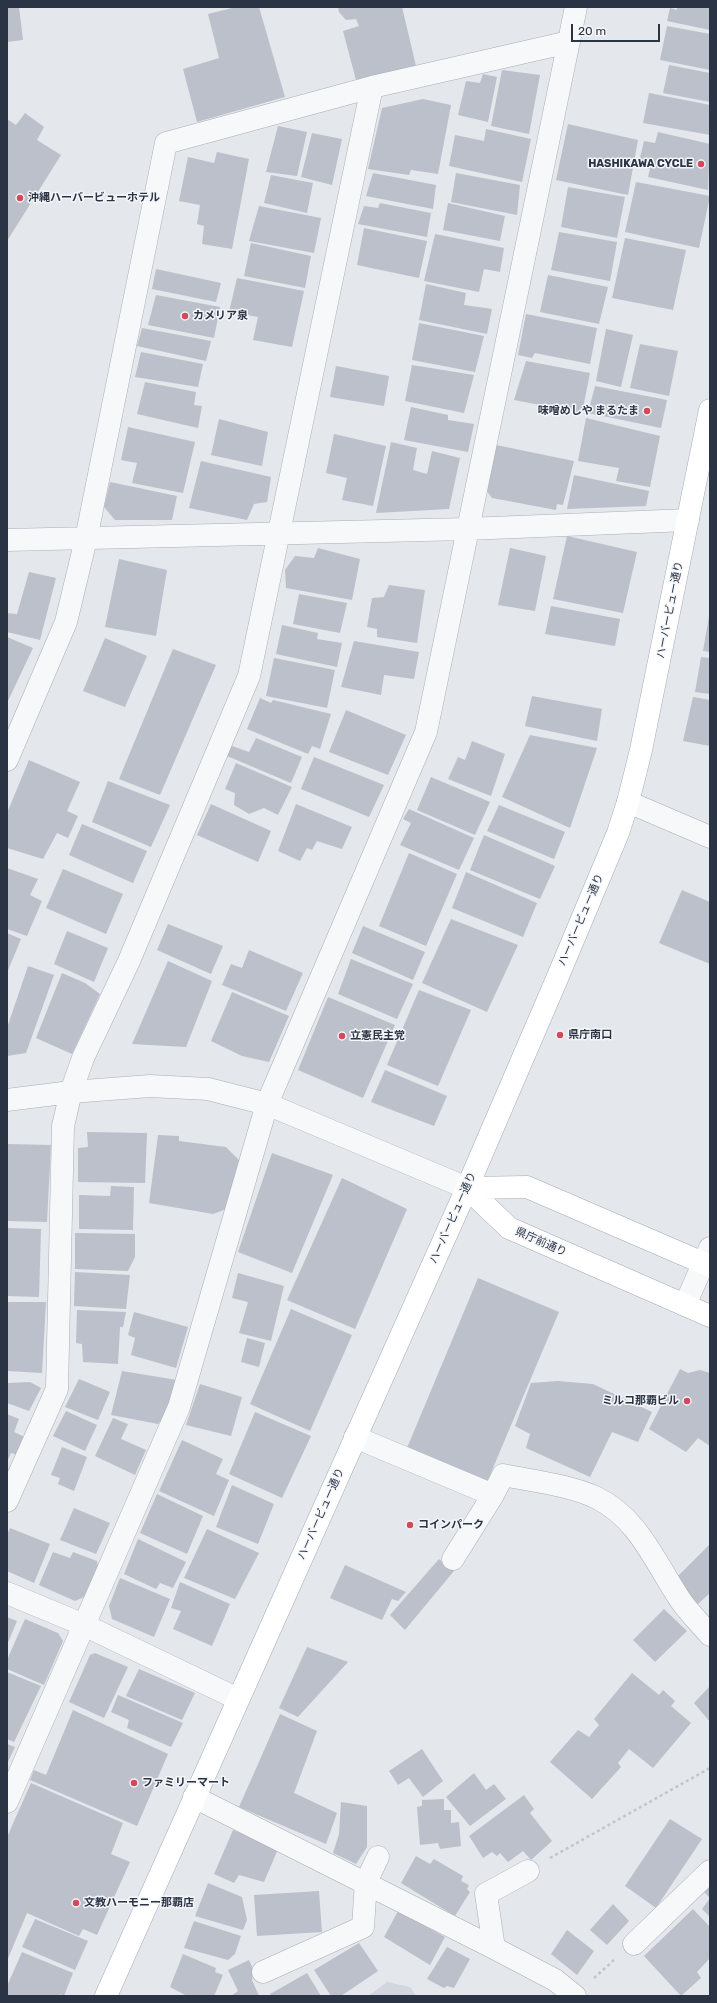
<!DOCTYPE html>
<html>
<head>
<meta charset="utf-8">
<style>
  body { margin:0 }
  #map { position:relative; width:717px; height:2003px; overflow:hidden; background:#e4e7ec; font-family:Rubik,sans-serif }
  canvas { display:block }
  .frame { position:absolute; inset:0; border:8px solid #2b3445; pointer-events:none }
  .scale { position:absolute; left:571px; top:24px; width:89px; height:18px; box-sizing:border-box; border:2px solid #2b3445; border-top:0; padding-left:5px; font-size:12px; line-height:14px; white-space:nowrap; color:#2b3445; -webkit-text-stroke:3px #f4f6f9; paint-order:stroke }
</style>
</head>
<body>
<div id="map">
<canvas width="717" height="2003"></canvas>
<div class="frame"></div>
<div class="scale">20 m</div>
</div>
<script>
const g = document.querySelector('canvas').getContext('2d');
g.lineJoin = 'round';
function fill(path, color) { g.fillStyle = color; g.fill(path, 'evenodd'); }
function trace(path, color, width, dash) { g.strokeStyle = color; g.lineWidth = width; g.lineCap = dash ? 'butt' : 'round'; g.setLineDash(dash || []); g.stroke(path); }
function label(font, color, halo, rows, align = 'center') {
  g.font = font + ' Rubik,"Noto Sans JP",sans-serif'; g.lineWidth = 3; g.setLineDash([]); g.textBaseline = 'middle'; g.strokeStyle = halo; g.fillStyle = color; for (const [text, x, y, turn = 0] of rows) {
    g.save(); g.translate(x, y); g.rotate((+turn || 0) * Math.PI / 180); g.textAlign = isNaN(turn) ? turn : align; if (halo) g.strokeText(text, 0, 0); g.fillText(text, 0, 0); g.restore();
  }
}
const built = new Path2D(`
  M387 1982 410 1987 416 1996H368Z`);
const building = new Path2D(`
  M7 7H19L23 40 7 42Z
  M236 7H259L285 97 197 122 183 69 219 58 208 14Z
  M338 7H402L416 66 356 80 343 31 359 26 356 19 346 20 339 12Z
  M677 7H710V30L667 21 670 8 677 10Z
  M667 26 710 34V70L660 60Z
  M669 65 710 73V102L663 93Z
  M502 70 540 75 529 134 491 126Z
  M483 74 497 77 488 122 458 115 466 81 480 83Z
  M649 93 710 105V135L643 123Z
  M423 99 451 105 438 174 411 170 409 175 368 169 382 108Z
  M25 113 44 127 37 140 61 155 7 241V119L16 125Z
  M568 124 638 140 628 195 556 180Z
  M278 126 307 132 297 176 266 172Z
  M486 129 531 139 522 182 449 166 455 135 484 141Z
  M658 132 710 144 708 190 648 177 650 169 638 166 644 141 655 143Z
  M312 133 342 139 332 185 301 177Z
  M217 152 249 159 232 249 202 244 204 226 197 224 200 205 179 201 188 157 214 163Z
  M373 173 436 185 433 209 366 196Z
  M456 173 520 185 517 215 451 202Z
  M271 175 313 183 307 213 264 203Z
  M636 182 710 196 699 248 625 232Z
  M568 187 625 197 617 238 561 227Z
  M380 203 431 213 427 237 358 224 364 206 378 208Z
  M448 203 505 216 500 241 443 230Z
  M259 206 321 218 314 253 249 241Z
  M364 228 427 241 419 278 357 265Z
  M559 232 617 242 610 281 551 270Z
  M435 234 504 248 500 272 484 269 479 292 424 281Z
  M625 238 686 250 673 310 612 298Z
  M251 243 311 256 305 288 244 276Z
  M156 269 221 283 216 302 152 289Z
  M548 275 608 287 599 324 540 312Z
  M237 278 304 291 292 347 253 340 258 317 229 312Z
  M426 284 466 293 464 305 492 309 487 334 419 320Z
  M156 295 220 307 214 338 148 325Z
  M526 314 597 328 590 364 535 353 532 358 518 355Z
  M419 323 484 336 475 372 412 360Z
  M142 328 211 341 206 361 137 346Z
  M606 329 633 335 621 387 596 381Z
  M640 344 678 351 669 396 630 388Z
  M141 352 203 364 198 387 135 377Z
  M526 361 590 373 582 413 514 400Z
  M412 365 474 375 464 413 405 401Z
  M336 366 389 376 384 406 330 397Z
  M145 382 196 392 194 405 202 406 198 428 137 414Z
  M595 386 667 400 661 428 588 413Z
  M411 407 448 415V420L474 424 468 452 404 440Z
  M586 418 660 436 650 487 616 481 619 468 578 461Z
  M219 419 268 432 262 466 211 455Z
  M128 427 195 442 183 493 132 483 137 463 121 460Z
  M334 434 386 446 373 506 342 500 347 478 326 473Z
  M391 442 417 448 413 470 427 474 432 451 460 458 449 509 376 513Z
  M496 445 574 461 563 505 557 504 556 510 492 498 486 490Z
  M201 461 271 477 267 502 254 504 247 520 189 508Z
  M574 475 649 491 646 506 567 509Z
  M110 482 177 496 172 520H115L104 507Z
  M567 536 637 552 623 613 553 599Z
  M318 548 360 559 352 600 286 588 285 570 295 556 314 558Z
  M510 548 546 556 535 611 498 605Z
  M119 559 167 570 156 636 105 627Z
  M29 572 56 578 40 640 7 632V613L17 614Z
  M389 585 425 590 417 643 377 637V629L367 627 372 598 384 597Z
  M299 594 347 603 340 633 293 624Z
  M551 606 620 619 615 646 545 634Z
  M709 616H710V652L703 651Z
  M282 625 318 633 317 639 342 643 337 667 276 654Z
  M7 637 33 648 7 703Z
  M105 638 147 656 125 707 83 691Z
  M354 641 419 652 414 679 384 675 381 695 341 687Z
  M173 649 216 665 160 795 119 779Z
  M701 657 710 658V694L695 692Z
  M274 658 335 670 327 708 266 696Z
  M532 696 602 709 597 741 525 726Z
  M693 697 710 700V746L683 741Z
  M260 698 271 703 273 700 331 714 320 749 312 746 308 754 247 729Z
  M346 710 406 735 388 775 329 752Z
  M530 735 597 748 570 828 502 797Z
  M256 738 302 757 291 783 227 756 232 746 249 752Z
  M472 741 505 754 491 796 448 779 458 757 465 760Z
  M314 757 384 785 369 817 301 789Z
  M29 760 80 782 67 811 78 816 68 838 57 833 43 859 7 848V813Z
  M236 763 292 787 278 815 264 808 249 814 234 805 235 793 225 789Z
  M431 777 490 802 475 835 417 810Z
  M108 781 170 805 151 847 92 822Z
  M211 804 271 831 258 862 197 835Z
  M296 804 352 827 342 849 317 841 312 850 307 848 300 861 278 851Z
  M499 805 565 832 554 859 487 831Z
  M409 809 474 838 459 870 400 845 411 823 403 819Z
  M82 824 147 851 133 883 69 855Z
  M484 835 555 866 540 899 470 870Z
  M409 853 457 874 426 946 379 926Z
  M7 868 38 879 30 895 42 901 27 936 7 929Z
  M63 869 123 894 106 934 46 908Z
  M466 872 537 903 523 937 452 908Z
  M682 890 710 902V964L659 943Z
  M451 919 518 945 487 1012 422 983Z
  M168 924 223 946 211 974 157 950Z
  M363 926 425 952 413 980 352 953Z
  M67 931 108 948 94 982 54 964Z
  M7 933 21 939 7 973Z
  M249 950 303 973 286 1011 222 985 231 964 242 968Z
  M351 959 413 984 397 1019 338 994Z
  M168 961 212 981 186 1047 132 1044Z
  M28 966 54 975 26 1053 7 1056V1028Z
  M62 973 85 983 100 994 72 1054 36 1038Z
  M419 990 471 1010 438 1086 387 1065Z
  M232 992 289 1016 269 1062 242 1056 211 1041Z
  M328 997 395 1025 363 1098 298 1070Z
  M385 1070 447 1096 434 1126 371 1102Z
  M87 1132 147 1133 145 1183 78 1182V1148L88 1147Z
  M158 1135 179 1136V1141L226 1147 240 1161 229 1208 213 1214 149 1203Z
  M7 1144 51 1145 47 1222 7 1221Z
  M272 1153 333 1175 292 1273 238 1252Z
  M342 1178 407 1209 355 1329 287 1300Z
  M111 1186 134 1187 133 1230 79 1229V1195L110 1196Z
  M7 1228 41 1229 39 1297 7 1296Z
  M75 1233 135 1234V1257L128 1271 75 1269Z
  M75 1272 130 1275 126 1309 74 1306Z
  M238 1273 284 1286 271 1341 239 1333 248 1302 232 1298Z
  M478 1278 559 1312 487 1482 407 1448Z
  M7 1302H46L42 1373 7 1371Z
  M291 1309 352 1335 310 1431 250 1404Z
  M77 1310 126 1312 123 1327H120L118 1364 83 1362 82 1344 76 1343Z
  M134 1312 188 1327 176 1368 131 1355 135 1338 128 1335Z
  M247 1338 265 1343 259 1367 241 1362Z
  M680 1369 688 1373 700 1370 710 1373V1446L698 1438 686 1452 649 1429Z
  M122 1371 177 1380 169 1411 158 1424 111 1415Z
  M79 1379 110 1392 98 1420 65 1407Z
  M558 1381 593 1384 652 1412 638 1442 612 1432 590 1477 526 1448 530 1434 515 1426 531 1383Z
  M30 1382 41 1388 29 1411 7 1403V1383Z
  M200 1384 242 1397 231 1436 186 1425Z
  M66 1411 97 1425 85 1451 53 1436Z
  M255 1412 311 1436 282 1498 229 1474Z
  M7 1414 19 1419 14 1432 25 1437 18 1455 11 1453 7 1462Z
  M113 1418 128 1424 121 1439 146 1450 135 1475 95 1456Z
  M182 1440 223 1459 216 1474 229 1480 214 1516 159 1491Z
  M62 1447 87 1457 74 1491 58 1484 60 1478 51 1475Z
  M232 1485 274 1504 258 1544 216 1527Z
  M157 1494 203 1516 187 1554 140 1533Z
  M74 1508 110 1523 96 1554 60 1540Z
  M10 1528 50 1544 34 1583 7 1571V1535Z
  M207 1529 259 1553 235 1599 184 1578Z
  M138 1539 186 1562 173 1588 160 1583 156 1589 124 1574Z
  M710 1544V1593L697 1605 674 1580Z
  M53 1552 70 1558 73 1552 97 1561 98 1567 84 1597 75 1601 39 1585Z
  M439 1559 454 1571 405 1630 390 1615Z
  M345 1565 406 1592 398 1601 392 1599 382 1620 330 1598Z
  M120 1578 170 1599 154 1637 112 1619 109 1606Z
  M180 1582 230 1604 212 1646 173 1629 181 1611 171 1608Z
  M664 1609 687 1631 655 1662 633 1640Z
  M7 1617 17 1621 7 1645Z
  M25 1619 58 1633 63 1641 44 1685 7 1669V1660Z
  M307 1647 348 1662 298 1717 279 1708Z
  M95 1653 128 1667 104 1718 69 1702 90 1655Z
  M139 1669 195 1693 182 1720 126 1696Z
  M7 1672 41 1686 14 1742 7 1739Z
  M632 1673 659 1695 663 1690 675 1701 671 1706 691 1723 653 1768 629 1749 618 1763 621 1767 592 1799 550 1762 578 1730 589 1737 599 1725 594 1719Z
  M710 1686V1722L694 1703Z
  M118 1695 183 1723 171 1747 127 1728 129 1720 111 1712Z
  M73 1710 168 1754 137 1826 30 1780 34 1770 46 1775Z
  M280 1714 317 1731 294 1793 337 1813 326 1844 239 1807Z
  M7 1744 15 1747 7 1764Z
  M422 1749 443 1781 423 1797 409 1778 398 1785 389 1771Z
  M474 1773 486 1790 494 1784 506 1799 470 1826 446 1797Z
  M31 1783 123 1823 111 1854 130 1862 97 1935 83 1929 79 1936 27 1913 7 1961V1837Z
  M524 1795 534 1809 530 1813 552 1841 531 1860 523 1851 508 1862 500 1853 497 1856 492 1852 483 1858 469 1836Z
  M444 1799V1810H451V1823L459 1822 461 1846 440 1849 438 1843 420 1845 417 1807 422 1806V1800Z
  M341 1802 367 1806V1847L356 1864 333 1853 339 1834Z
  M670 1819 702 1839 656 1908 625 1886Z
  M233 1830 278 1849 264 1882 239 1875 234 1883 214 1874Z
  M416 1856 430 1864 434 1859 463 1876 461 1881 469 1885 467 1889 470 1892 455 1916 401 1883Z
  M208 1883 242 1897 247 1920 243 1930 195 1916Z
  M710 1885V1917L702 1909 710 1898 704 1892Z
  M319 1891 322 1932 257 1936 254 1895Z
  M613 1904 629 1921 607 1945 590 1930Z
  M693 1909 710 1927V1958L697 1972 701 1978 681 1996 644 1956Z
  M398 1911 445 1937 430 1965 384 1937Z
  M35 1919 88 1941 75 1970 22 1947Z
  M194 1921 241 1936 235 1954 228 1960 184 1948Z
  M567 1930 594 1951 577 1975 551 1954Z
  M359 1943 378 1971 341 1996H331L314 1970Z
  M447 1947 470 1959 454 1988 447 1986 444 1988 427 1979Z
  M22 1952 73 1973 64 1996 60 1994 59 1996H7V1986Z
  M183 1954 216 1968 215 1972 223 1975 214 1996H187L170 1987Z
  M249 1960 253 1969 252 1980 259 1996H231L238 1991 228 1970Z
  M307 1973 321 1996H271L270 1994Z`);
const path = new Path2D(`
  M550 1858 710 1768
  M594 1978 614 1960`);
const minor = new Path2D(`
  M7 540 467 529 688 520
  M7 760 66 622 86 539 166 143 372 87 569 42
  M628 802 710 837
  M7 1100 71 1092 150 1086 208 1089 267 1104 467 1188
  M685 1305 710 1248
  M355 1437 493 1495 503 1475C533 1481 570 1485 597 1498 638 1518 655 1562 679 1598 687 1611 700 1623 710 1635
  M7 1501 57 1389 63 1126 71 1092 83 1058 129 961 249 676 372 87
  M453 1559 493 1495
  M7 1593 84 1625 238 1699
  M194 1797 494 1948 555 1980 575 1996
  M7 1802 179 1407 267 1104 426 732 576 7
  M634 1944 710 1871
  M494 1948 486 1894 528 1871
  M263 1972 363 1927 366 1882 378 1857`);
const major = new Path2D(`
  M467 1188 509 1228 710 1316
  M467 1188 527 1187 710 1266
  M106 1996 467 1188 556 981 618 833 628 802 641 750 710 410`);
const markers = [
  [701,164,4,"#d1495b"],
  [20,198,4,"#d1495b"],
  [185,316,4,"#d1495b"],
  [647,411,4,"#d1495b"],
  [560,1035,4,"#d1495b"],
  [342,1036,4,"#d1495b"],
  [687,1401,4,"#d1495b"],
  [410,1525,4,"#d1495b"],
  [134,1783,4,"#d1495b"],
  [76,1903,4,"#d1495b"]
];
const poiNames = [
  ["HASHIKAWA CYCLE",693,164,"right"],
  ["沖縄ハーバービューホテル",28,198],
  ["カメリア泉",193,316],
  ["味噌めしや まるたま",639,411,"right"],
  ["県庁南口",568,1035],
  ["立憲民主党",350,1036],
  ["ミルコ那覇ビル",679,1401,"right"],
  ["コインパーク",418,1525],
  ["ファミリーマート",142,1783],
  ["文教ハーモニー那覇店",84,1903]
];
const streetNames = [
  ["ハーバービュー通り",670,610,-79],
  ["ハーバービュー通り",581,920,-67],
  ["ハーバービュー通り",453,1218,-66],
  ["県庁前通り",541,1242,24],
  ["ハーバービュー通り",321,1514,-66]
];
fill(built, '#d2d6de');
fill(building, '#bbc0ca');
trace(minor, '#a9aeb7', 23);
trace(major, '#a3abb8', 23);
trace(path, '#c2c5cb', 2.5, [3, 3]);
trace(minor, '#f7f8fa', 22);
trace(major, '#fff', 22);
for (const [x, y, r, color] of markers) { const dot = new Path2D(); dot.arc(x, y, r, 0, 2 * Math.PI); g.fillStyle = color; g.fill(dot); trace(dot, '#f4f6f9', 1.5); }
label('bold 11px', '#2b3445', '#f4f6f9', poiNames, 'left');
label('11px', '#2b3445', '#f4f6f9', streetNames);
</script>
</body>
</html>
